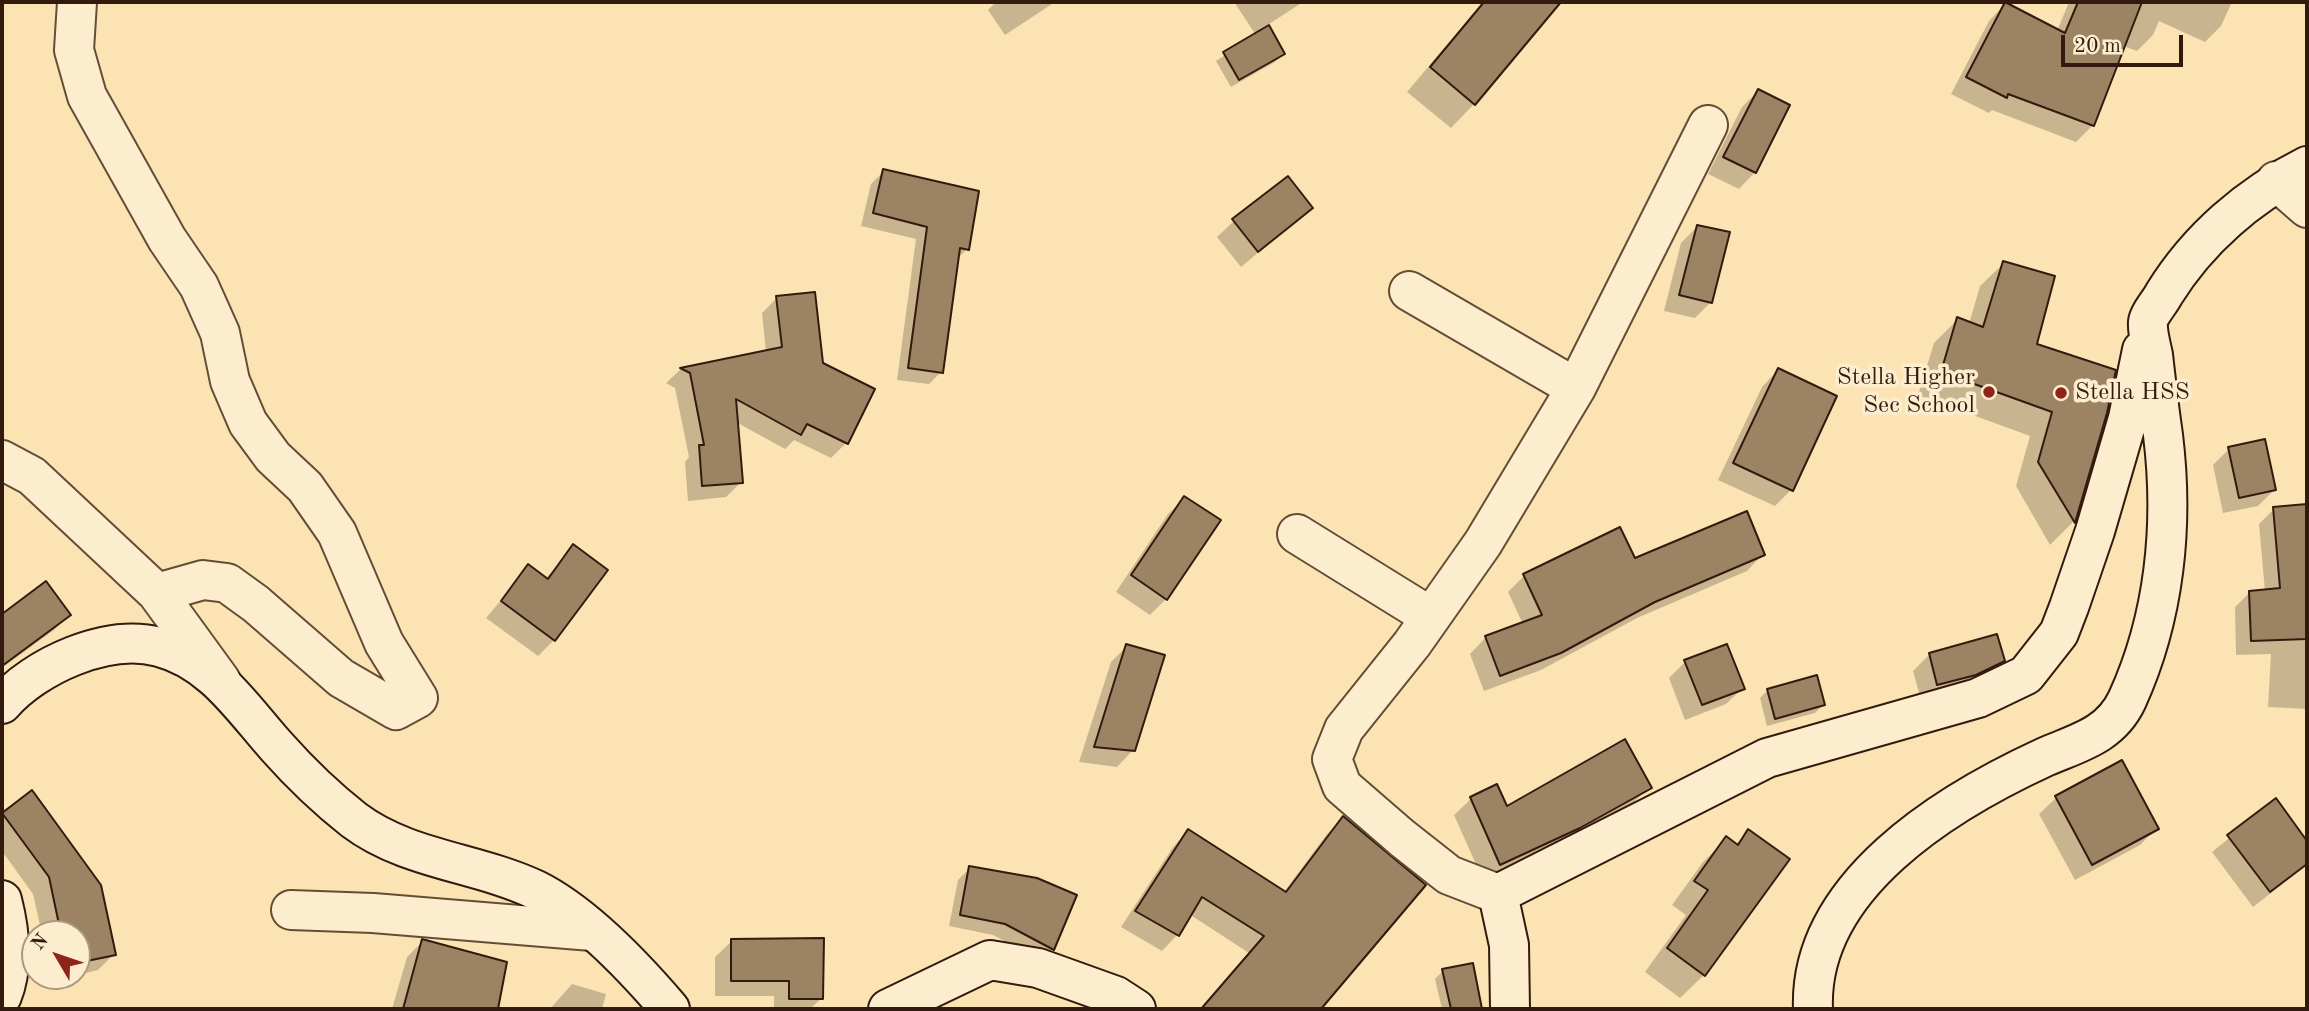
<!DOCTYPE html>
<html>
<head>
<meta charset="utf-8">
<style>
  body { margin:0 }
  #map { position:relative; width:2309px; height:1011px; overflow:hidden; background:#fbe3b3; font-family:"Old Standard TT",serif }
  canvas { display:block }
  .frame { position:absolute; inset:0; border:4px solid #331a0e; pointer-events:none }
  .north { position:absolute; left:21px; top:920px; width:70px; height:70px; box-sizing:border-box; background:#fcedce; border:2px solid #ac9981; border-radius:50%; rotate:309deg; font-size:19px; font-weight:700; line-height:28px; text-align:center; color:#331a0e }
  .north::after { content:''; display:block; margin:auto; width:24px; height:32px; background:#8f2418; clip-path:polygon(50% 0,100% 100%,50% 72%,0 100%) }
  .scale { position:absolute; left:2061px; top:35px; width:122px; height:32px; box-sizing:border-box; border:4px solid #331a0e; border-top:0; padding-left:9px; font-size:21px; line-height:24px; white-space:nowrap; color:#331a0e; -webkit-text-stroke:5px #fcedce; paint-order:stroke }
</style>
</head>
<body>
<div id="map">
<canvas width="2309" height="1011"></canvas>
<div class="frame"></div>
<div class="north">N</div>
<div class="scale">20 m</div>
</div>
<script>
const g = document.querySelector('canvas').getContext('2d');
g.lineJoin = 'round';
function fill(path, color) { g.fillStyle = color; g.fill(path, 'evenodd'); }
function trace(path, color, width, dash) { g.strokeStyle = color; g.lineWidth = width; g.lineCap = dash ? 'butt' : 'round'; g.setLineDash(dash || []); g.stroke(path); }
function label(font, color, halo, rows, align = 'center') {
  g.font = font + ' "Old Standard TT",serif'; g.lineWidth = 7; g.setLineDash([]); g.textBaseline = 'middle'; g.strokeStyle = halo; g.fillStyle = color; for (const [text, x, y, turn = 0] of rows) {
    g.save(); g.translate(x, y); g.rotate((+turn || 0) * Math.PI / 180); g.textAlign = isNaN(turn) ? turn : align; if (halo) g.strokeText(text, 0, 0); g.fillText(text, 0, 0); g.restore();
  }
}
const shadow = new Path2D(`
  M996 2H1055L1005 35 988 10Z
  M1234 2H1303L1260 30 1283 54 1275 62 1231 87 1216 61 1256 35Z
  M1483 2 1557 4 1474 104 1451 128 1407 92Z
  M2069 2H2232L2221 26 2205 42 2159 21 2153 35 2137 51 2123 46 2092 126 2076 142 1992 110 1989 113 1951 94 1989 21 2005 4 2057 31Z
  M1758 91 1788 106 1755 172 1739 189 1708 174 1742 107Z
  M884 171 967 249 957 259 941 372 929 384 897 380 916 239 861 226 871 184Z
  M1311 208 1241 267 1217 237 1234 221Z
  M1697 227 1711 302 1695 318 1664 311 1681 243Z
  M2004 263 2035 345 2105 412 2073 522 2050 545 2016 486 2030 436 1918 395 1934 343 1958 319 1969 324 1980 286Z
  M777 298 822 364 873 390 846 443 831 458 794 440 785 449 736 422 741 482 726 497 688 501 685 462 689 457 675 388 666 383 681 369 766 352 762 313Z
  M1778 370 1791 490 1775 506 1718 480 1762 387Z
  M2229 449 2274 490 2258 506 2223 513 2213 465Z
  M1185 498 1166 599 1150 615 1116 592 1168 514Z
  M2307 506V709L2268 707 2271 654 2236 655 2235 607 2250 592 2265 591 2259 524 2274 509Z
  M574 546 605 570 554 640 538 656 486 618 529 567 545 579Z
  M1763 554 1747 571 1637 618 1541 670 1484 691 1470 654 1486 637 1523 624 1508 592 1524 576Z
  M46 584 69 615 54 630 2 668V616Z
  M1127 646 1133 750 1117 767 1079 762 1111 662Z
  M1929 655 2003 660 1987 677 1921 700 1913 671Z
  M1685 662 1743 688 1726 704 1685 720 1669 678Z
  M1768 690 1823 705 1815 713 1767 726 1760 698Z
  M2121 762 2156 829 2140 845 2075 880 2039 814 2056 798Z
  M1497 787 1506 808 1649 787 1633 803 1561 844 1483 880 1454 815 1471 799Z
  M32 793 114 954 98 970 77 975V934H42L33 894 2 851V814Z
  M2276 800 2307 844V865L2253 907 2212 852Z
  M1343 818 1331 994 1316 1009H1201L1249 953 1189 914 1177 935 1162 951 1121 927 1173 847 1188 831 1284 892 1327 834Z
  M1749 831 1704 975 1680 998 1645 972 1686 915 1672 905 1703 862 1726 839 1735 845Z
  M970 868 1052 949 1041 960 993 935 949 926 958 880Z
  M423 941 468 953 450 1009H392L407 957Z
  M732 941 822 998 810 1009H774V996H715V957Z
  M1471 965 1480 1009H1442L1435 979 1443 971Z
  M51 976H71L51 980Z
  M572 984 606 994 602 1009H550Z`);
const building = new Path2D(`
  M1484 2H1561L1475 105 1430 67Z
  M2005 2 2065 33 2078 2H2142L2094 126 2008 94 2007 98 1966 77Z
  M1269 25 1285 54 1239 80 1223 52Z
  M1758 89 1790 105 1756 173 1723 157Z
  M883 169 979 191 969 250 960 248 943 373 908 368 927 227 873 213Z
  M1288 176 1313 208 1258 252 1232 219Z
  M1697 225 1730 232 1712 303 1679 295Z
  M2003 261 2055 276 2037 344 2116 370 2107 413 2075 523 2038 462 2052 412 1941 372 1957 317 1983 327Z
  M815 292 823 363 875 389 848 444 807 424 801 435 736 399 743 483 702 486 699 445H704L690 373 680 368 782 347 776 296Z
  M1778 368 1837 396 1793 491 1733 463Z
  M2265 439 2276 490 2239 498 2228 447Z
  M1184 496 1221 520 1167 600 1131 575Z
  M2307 504V639L2251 641 2249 591 2280 588 2273 507Z
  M1747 511 1765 555 1655 602 1561 653 1500 676 1485 636 1542 615 1523 574 1620 527 1635 558Z
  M573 544 608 570 555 641 501 601 528 564 548 579Z
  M46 581 71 615 2 666V614Z
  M1997 634 2005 661 1976 675 1937 685 1929 653Z
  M1126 644 1165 655 1135 751 1094 747Z
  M1727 644 1745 689 1702 705 1684 660Z
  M1817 675 1825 705 1775 719 1767 689Z
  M1625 739 1652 788 1580 828 1500 865 1470 797 1497 784 1507 806Z
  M2122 760 2159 829 2092 865 2055 796Z
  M32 790 101 885 116 955 77 963V934H61L49 877 2 813Z
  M2276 798 2307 841V864L2270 892 2227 835Z
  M1343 816 1426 885 1321 1009H1201L1264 936 1202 897 1179 936 1135 911 1188 829 1286 892Z
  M1748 829 1790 859 1705 976 1667 948 1708 890 1694 881 1726 836 1738 845Z
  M969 866 1037 878 1077 895 1054 950 1005 924 960 915Z
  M824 938 823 999H789V981H731V939Z
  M422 939 507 962 498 1009H403Z
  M1473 963 1482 1009H1451L1442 969Z`);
const street = new Path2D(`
  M77 2 74 50 87 96 167 239 199 286 220 333 230 381 248 423 273 457 305 487 337 533 384 643 418 698 396 710 341 678 256 604 227 583 203 580 157 593
  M2276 181 2307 208
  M1409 291 1576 388
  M2 460 32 476 157 593 221 681
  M1297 534 1431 617
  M1498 894 1449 875 1402 838 1342 786 1332 759 1344 729 1412 644 1483 543 1576 388 1708 125
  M291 910 373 913 592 931`);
const secondary = new Path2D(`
  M2 704C35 666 107 633 159 647 213 661 242 708 277 747 301 774 326 798 354 820 407 860 477 862 536 890 584 914 635 968 670 1009
  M2 900C10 931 14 966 2 996
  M888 1009 990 960 1038 968 1116 996 1136 1009
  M1510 1009 1509 945 1498 894 1767 758 1978 698 2026 675 2059 633 2069 607 2095 531 2128 418 2142 350
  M1813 1009C1808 886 1947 802 2045 757 2077 743 2110 736 2127 700 2165 617 2174 524 2163 435 2159 408 2156 381 2153 355 2151 345 2147 332 2148 322 2149 314 2160 302 2164 294 2198 239 2249 195 2307 166`);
const markers = [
  [1989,392,7,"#8f2418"],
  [2061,393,7,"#8f2418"]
];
const poiNames = [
  ["Stella Higher",1975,378],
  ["Sec School",1975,406],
  ["Stella HSS",2075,393,"left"]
];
fill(shadow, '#0003');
fill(building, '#9b8364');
trace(building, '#331a0e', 2);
trace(street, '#654c37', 42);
trace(secondary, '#331a0e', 42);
trace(street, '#fcedce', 38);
trace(secondary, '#fcedce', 38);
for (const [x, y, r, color] of markers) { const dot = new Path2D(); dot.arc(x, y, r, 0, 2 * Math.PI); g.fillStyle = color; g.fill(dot); trace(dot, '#fcedce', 2.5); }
label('24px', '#331a0e', '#fcedce', poiNames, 'right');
</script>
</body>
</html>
